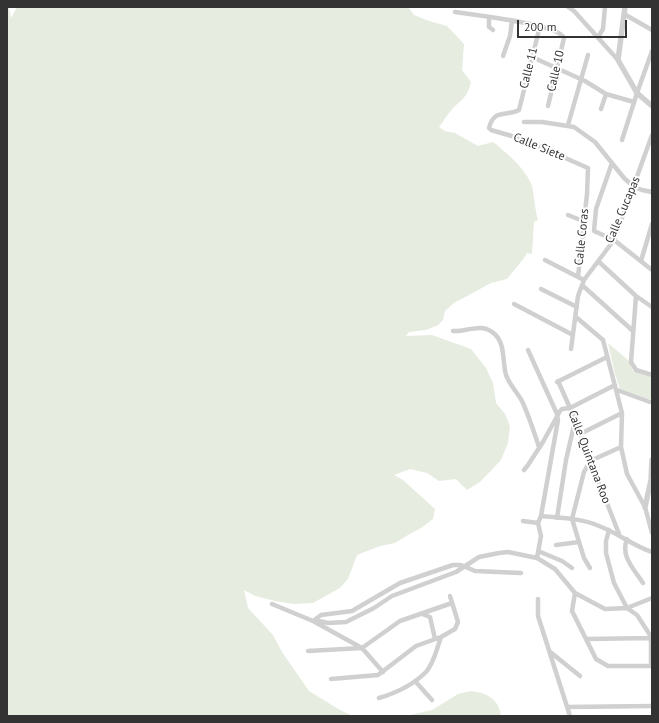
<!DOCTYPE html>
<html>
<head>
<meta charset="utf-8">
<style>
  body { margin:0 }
  #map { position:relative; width:659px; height:723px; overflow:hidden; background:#fff; font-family:"PT Sans",sans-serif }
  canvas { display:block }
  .frame { position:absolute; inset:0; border:8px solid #333; pointer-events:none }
  .scale { position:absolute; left:517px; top:20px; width:110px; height:18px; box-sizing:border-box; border:2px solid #333; border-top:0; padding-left:5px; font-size:12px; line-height:14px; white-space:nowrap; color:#333; -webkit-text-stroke:3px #fff; paint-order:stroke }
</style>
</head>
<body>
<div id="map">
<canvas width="659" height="723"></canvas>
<div class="frame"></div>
<div class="scale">200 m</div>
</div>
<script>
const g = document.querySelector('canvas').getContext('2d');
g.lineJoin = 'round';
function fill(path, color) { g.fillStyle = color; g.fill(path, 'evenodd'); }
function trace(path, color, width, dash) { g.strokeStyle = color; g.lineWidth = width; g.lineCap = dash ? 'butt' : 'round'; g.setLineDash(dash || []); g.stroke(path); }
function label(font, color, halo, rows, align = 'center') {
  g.font = font + ' "PT Sans",sans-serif'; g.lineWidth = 4; g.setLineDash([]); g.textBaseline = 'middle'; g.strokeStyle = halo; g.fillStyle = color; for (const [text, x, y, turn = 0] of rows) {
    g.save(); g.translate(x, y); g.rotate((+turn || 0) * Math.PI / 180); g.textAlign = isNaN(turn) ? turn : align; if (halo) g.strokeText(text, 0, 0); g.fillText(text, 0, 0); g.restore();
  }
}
const green = new Path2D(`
  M7 7H9L11 18 17 7H408L414 15 429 21 447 26 464 44 462 70 471 82C467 100 459 100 449 113 445 118 443 122 439 127L445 131 455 133 478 146 493 142C507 153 526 169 532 186 534 195 535 210 538 220L534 222 532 254 527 253 524 258 507 279 491 283 454 303 445 311 443 320 438 325 426 330 409 332 406 336 432 335 471 349 486 368 493 383 496 403 505 414 510 426 508 443 501 460 480 482 467 490 456 479 439 481 427 473 410 469 394 475 403 480 435 509 433 519 421 528 408 535 395 543 380 546 357 555 348 579 340 588 313 603 294 604 275 601 255 596 244 590 248 608 273 635 282 652 309 691 340 710 353 716H7Z
  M608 343 628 360 633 371 652 378V400L620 389 615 374Z
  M471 691C487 693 499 699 501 716H406L432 710 458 694Z`);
const minor = new Path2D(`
  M568 7 574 11 618 60
  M455 12C473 15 559 24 564 38L548 106
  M624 14 652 30
  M489 17V27L493 30
  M540 26 519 110C506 117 494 108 489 128L491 130 522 139 588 168 587 194 578 277 584 280 578 296 571 349
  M598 37 603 29 605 7
  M503 56 510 36 512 21
  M532 57 585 81 606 94 634 102
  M601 109 606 94
  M524 122H542L574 127 595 142 624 178 634 187 642 190 652 192
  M568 125 588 55
  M622 140 637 93 652 51
  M612 163 596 209 594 231 614 240 652 270
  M568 215 583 221
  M545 260 578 277
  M598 261 636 296 652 307
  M641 261 652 224
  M584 280 614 240 652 135
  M582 285 633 331
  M541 289 577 307
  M636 296 631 362 636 370 652 375
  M514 304 573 335
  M576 317 603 340 622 413 621 447 627 474 645 507 652 533
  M453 331C466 332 481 323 492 332 506 341 502 361 506 375 509 384 517 392 522 401 529 416 534 432 539 447
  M528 350 557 414 558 420 541 516 538 523 541 536 537 558
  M558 381 570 408 619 534
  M557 382 607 357
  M617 390 650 402
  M580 434 622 413
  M524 470 528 465 543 442 560 411 562 409 570 408 615 385
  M541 516C560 518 581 518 599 526 618 533 633 546 652 552
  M557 518 566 460 575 421
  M523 521 538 523
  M609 530 606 541V553L614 583 627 608 637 615 650 635 651 642V666
  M627 539C620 556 634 569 643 583
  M556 545 579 542
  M538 551 562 561 572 568
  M590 568 584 558 572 519 584 472 590 461 621 447
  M575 593 572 611 596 659 608 666H652
  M538 599V616L570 716
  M272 604 313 621 362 648 383 672
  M422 614 430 617 435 639
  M313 621 321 615 352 611 400 583 453 565H461L475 571 521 573
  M316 622 319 621 328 623 346 622 374 608 392 596 456 572 479 557 499 553 508 552 537 558 555 569 575 593 605 609 627 608 652 598
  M587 639 651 638
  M308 651 362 648 400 621 452 603
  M549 651 580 676
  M331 679 378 675 416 646 441 637 455 629 458 622 450 596
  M415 681 432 700
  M379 698C396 693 413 685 426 672 434 663 437 648 441 637
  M567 707 652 706`);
const tertiary = new Path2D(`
  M625 7 618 60 637 93 652 106
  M645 507 651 480 652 460`);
const streetNames = [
  ["Calle 11",529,68,-76],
  ["Calle 10",556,71,-77],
  ["Calle Siete",539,147,22],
  ["Calle Cucapas",623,210,-67],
  ["Calle Coras",582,237,-84],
  ["Calle Quintana Roo",589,457,69]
];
fill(green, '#e6ecdf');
trace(minor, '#d0d0d0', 4.5);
trace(tertiary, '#d0d0d0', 5.5);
label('12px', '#333', '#fff', streetNames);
</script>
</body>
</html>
